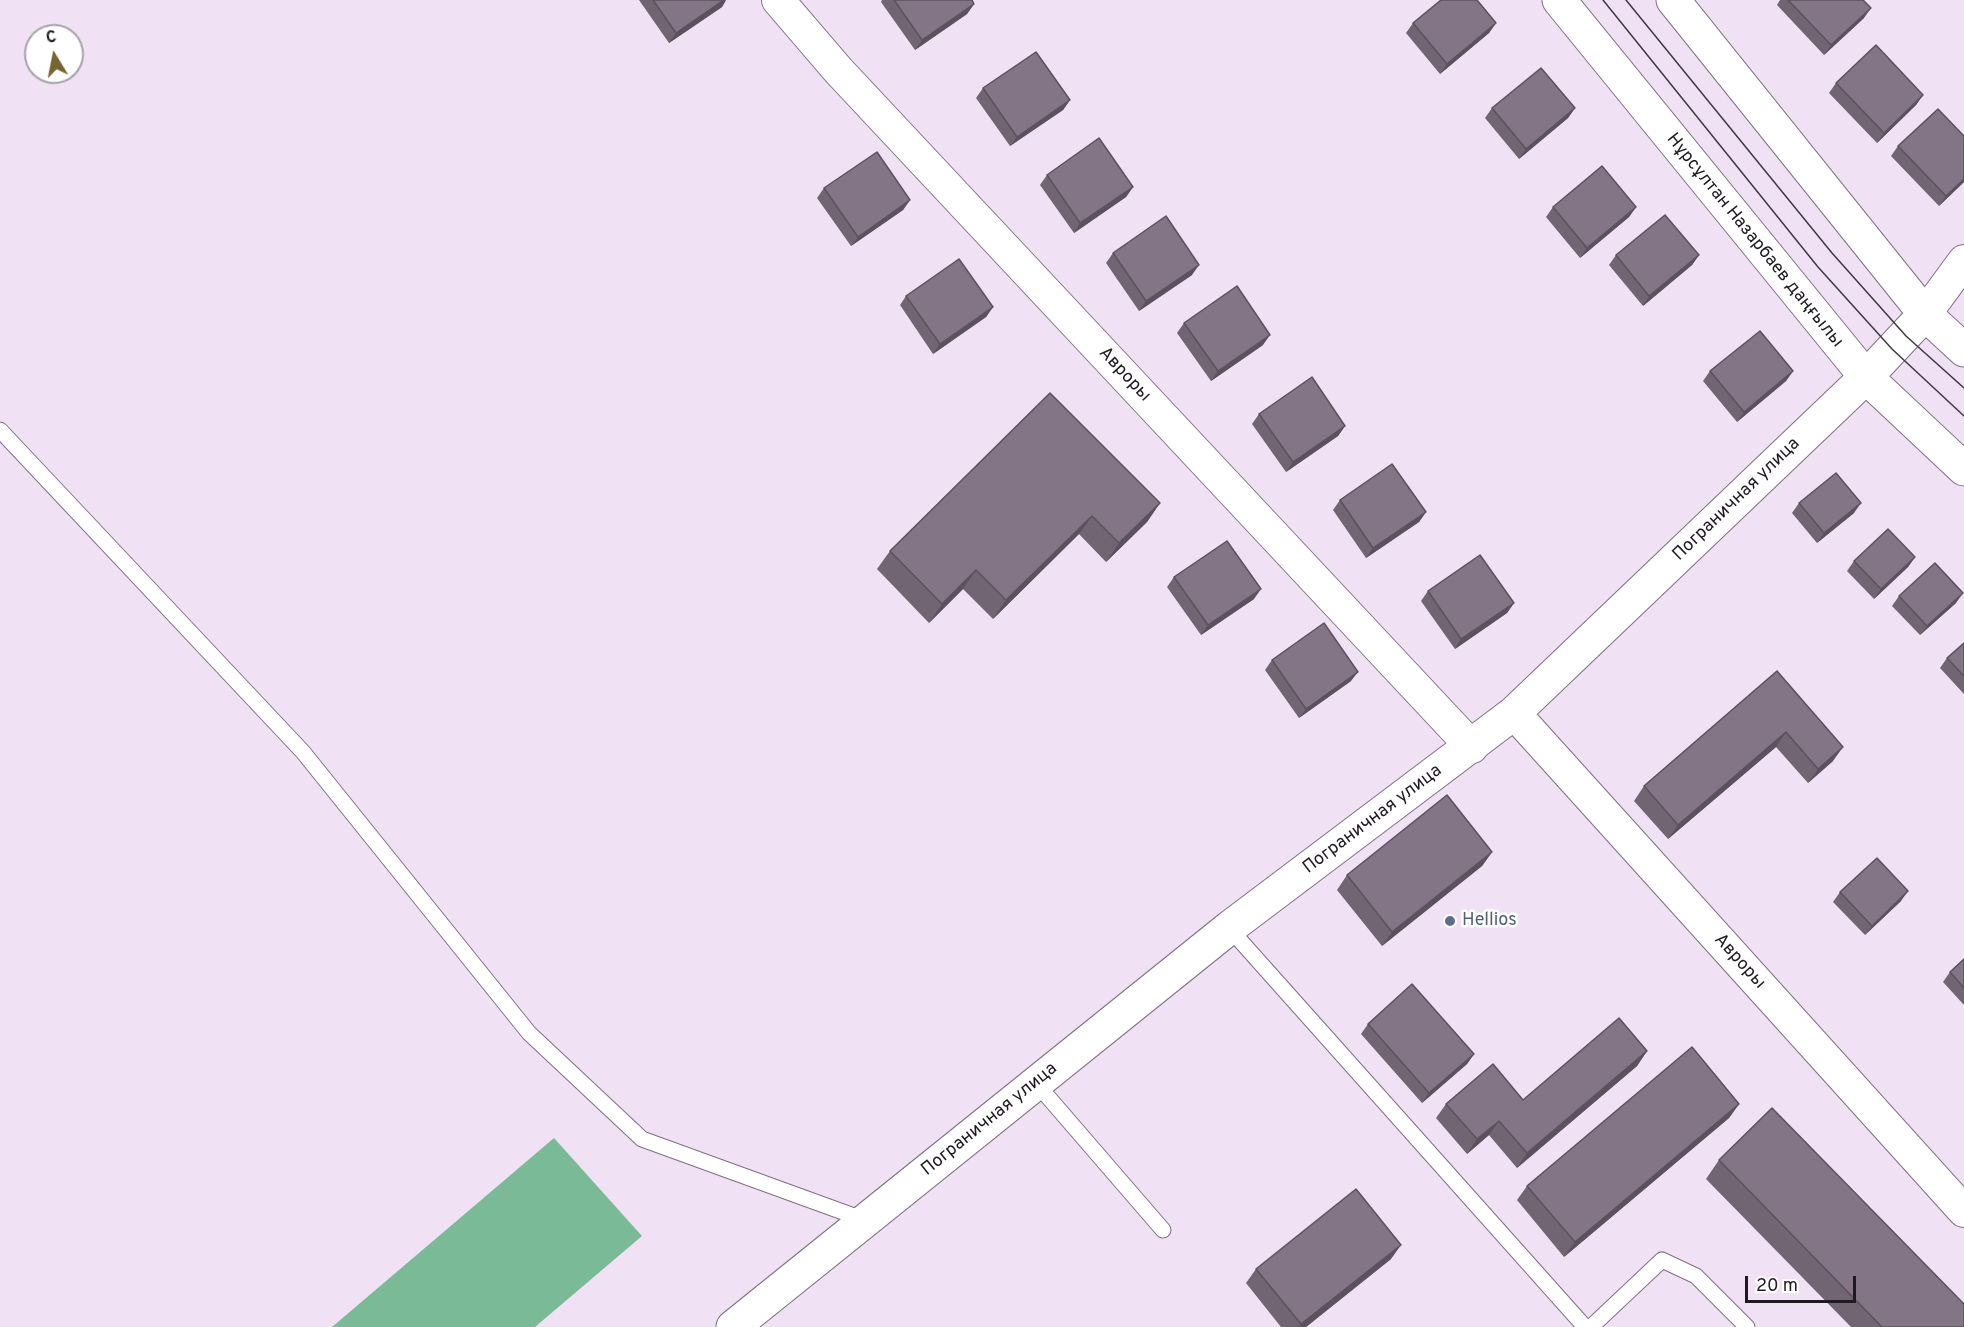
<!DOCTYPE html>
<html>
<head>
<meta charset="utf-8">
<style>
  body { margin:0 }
  #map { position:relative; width:1964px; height:1327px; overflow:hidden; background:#f1e1f5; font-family:Overpass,sans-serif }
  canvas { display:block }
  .north { position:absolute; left:24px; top:24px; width:60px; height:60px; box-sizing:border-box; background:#fff; border:2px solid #a5a3a6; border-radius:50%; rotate:350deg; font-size:16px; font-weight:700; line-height:24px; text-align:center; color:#1f1a21 }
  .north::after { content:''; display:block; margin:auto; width:21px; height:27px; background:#766533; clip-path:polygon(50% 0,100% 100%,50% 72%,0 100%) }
  .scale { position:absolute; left:1745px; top:1276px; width:111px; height:27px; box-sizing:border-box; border:3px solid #1f1a21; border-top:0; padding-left:8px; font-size:18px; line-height:21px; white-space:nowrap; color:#1f1a21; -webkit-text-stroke:4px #fff; paint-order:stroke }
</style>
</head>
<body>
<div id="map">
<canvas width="1964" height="1327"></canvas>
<div class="north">С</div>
<div class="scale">20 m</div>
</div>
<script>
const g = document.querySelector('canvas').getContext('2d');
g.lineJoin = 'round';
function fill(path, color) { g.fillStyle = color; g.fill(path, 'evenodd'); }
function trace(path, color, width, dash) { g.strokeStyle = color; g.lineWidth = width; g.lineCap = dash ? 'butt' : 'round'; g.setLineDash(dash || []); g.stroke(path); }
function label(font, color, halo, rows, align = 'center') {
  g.font = font + ' Overpass,sans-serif'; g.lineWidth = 5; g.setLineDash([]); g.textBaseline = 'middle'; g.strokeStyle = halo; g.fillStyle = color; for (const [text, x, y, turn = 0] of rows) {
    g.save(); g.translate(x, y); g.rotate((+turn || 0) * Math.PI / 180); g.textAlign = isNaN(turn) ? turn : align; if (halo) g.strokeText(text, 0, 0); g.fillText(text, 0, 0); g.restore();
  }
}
const forest = new Path2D(`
  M554 1138 642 1236 535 1327H332Z`);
const lane = new Path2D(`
  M0 430 303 752 529 1033 642 1139 865 1220
  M1229 928 1585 1327
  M1036 1083 1163 1230
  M1591 1327 1662 1260 1696 1276 1747 1327`);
const street = new Path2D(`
  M778 0 838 70 1472 747
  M1925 314 1964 261
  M1514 713 1964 1211`);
const primary = new Path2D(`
  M1925 314 1964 350
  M1866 377 1964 469`);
const highway = new Path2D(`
  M1559 0 1866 377
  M733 1327 1229 928 1514 713 1866 377 1925 314 1673 0`);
const tram = new Path2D(`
  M1603 0 1818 267 1892 349 1964 416
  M1626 0 1832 253 1906 336 1964 388`);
const wall = new Path2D(`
  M639 0H726L722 7 669 43Z
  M882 0H972L974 4 967 14 915 50 881 2Z
  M1780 0H1863L1864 18 1824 55 1777 5Z
  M1413 23H1496L1489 33 1440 74 1406 33Z
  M1836 83 1923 95 1916 105 1877 143 1829 93Z
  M983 88 1070 100 1063 110 1010 146 976 98Z
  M1492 108H1575L1568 118 1519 159 1485 118Z
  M1898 146 1964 182 1939 206 1891 156Z
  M1047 175 1133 187 1126 197 1074 233 1040 185Z
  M824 188 910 200 903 210 851 246 817 198Z
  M1553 207H1636L1629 217 1580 258 1546 217Z
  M1113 253 1192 275 1139 311 1106 263Z
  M1616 255H1699L1692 265 1643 306 1609 265Z
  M906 296 993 307 986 317 933 354 900 305Z
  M1184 323 1263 345 1211 381 1177 333Z
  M1710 371H1793L1786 381 1737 422 1703 381Z
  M1259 414 1345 426 1338 436 1286 472 1252 424Z
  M1340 500 1426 512 1419 522 1366 558 1333 510Z
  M1160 503 1147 522 1106 562 1079 534 993 619 963 589 929 623 877 569 890 551Z
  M1799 503 1854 513 1817 543 1792 513Z
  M1915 557 1908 567 1874 599 1847 571 1854 561Z
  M1174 577 1254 599 1201 635 1167 587Z
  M1428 591 1514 603 1507 613 1455 649 1421 601Z
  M1899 596 1956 603 1920 635 1892 606Z
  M1964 643V694L1940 668 1947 658Z
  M1272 660 1351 681 1299 718 1265 670Z
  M1777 671 1833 761 1808 783 1776 747 1668 839 1634 801 1644 786Z
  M1492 852 1482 866 1382 946 1337 890 1347 875Z
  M1840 892 1901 901 1865 935 1833 902Z
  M1964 959V1005L1943 982 1950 972Z
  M1368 1024 1474 1054 1467 1064 1422 1103 1361 1034Z
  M1647 1051 1637 1066 1517 1168 1489 1135 1467 1154 1436 1118 1446 1104 1523 1100Z
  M1739 1104 1729 1118 1564 1257 1517 1200 1527 1186Z
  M1719 1160 1964 1327H1851L1706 1179Z
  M1391 1259 1306 1327H1281L1246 1283 1256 1269Z`);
const shadedWall = new Path2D(`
  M724 0H726L722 7 669 43 676 33Z
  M974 4 967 14 915 50 922 40Z
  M1871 8 1864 18 1824 55 1831 45Z
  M1496 23 1489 33 1440 74 1447 64Z
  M1923 95 1916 105 1877 143 1884 133Z
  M1070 100 1063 110 1010 146 1017 137Z
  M1575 108 1568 118 1519 159 1526 149Z
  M1964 179V182L1939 206 1946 196Z
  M1133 187 1126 197 1074 233 1080 223Z
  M910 200 903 210 851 246 858 237Z
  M1636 207 1629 217 1580 258 1587 248Z
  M1699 255 1692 265 1643 306 1649 296Z
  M1199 265 1192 275 1139 311 1146 301Z
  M993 307 986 317 933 354 940 344Z
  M1270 335 1263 345 1211 381 1218 371Z
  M1793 371 1786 381 1737 422 1744 412Z
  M1345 426 1338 436 1286 472 1293 462Z
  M1160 503 1147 522 1106 562 1119 543Z
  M1861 503 1854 513 1817 543 1824 533Z
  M1426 512 1419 522 1366 558 1373 548Z
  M1092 516 1079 534 993 619 1006 600Z
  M1915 557 1908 567 1874 599 1881 589Z
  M976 570 963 589 929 623 942 604Z
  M1261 589 1254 599 1201 635 1208 625Z
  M1963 593 1956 603 1920 635 1927 626Z
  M1514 603 1507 613 1455 649 1461 639Z
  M1358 672 1351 681 1299 718 1306 709Z
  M1786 732 1776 747 1668 839 1678 825Z
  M1843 747 1833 761 1808 783 1818 769Z
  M1492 852 1482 866 1382 946 1392 932Z
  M1908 891 1901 901 1865 935 1872 926Z
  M1647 1051 1637 1066 1517 1168 1527 1153Z
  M1474 1054 1467 1064 1422 1103 1429 1093Z
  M1739 1104 1729 1118 1564 1257 1575 1242Z
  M1499 1121 1489 1135 1467 1154 1477 1139Z
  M1401 1245 1391 1259 1306 1327H1299L1301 1324Z`);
const building = new Path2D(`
  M653 0H724L676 33Z
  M894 0H972L974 4 922 40Z
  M1441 0H1477L1496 23 1447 64 1413 23Z
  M1788 0H1863L1871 8 1831 45Z
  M1876 45 1923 95 1884 133 1836 83Z
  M1036 52 1070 100 1017 137 983 88Z
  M1541 68 1575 108 1526 149 1492 108Z
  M1938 109 1964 136V179L1946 196 1898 146Z
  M1099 138 1133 187 1080 223 1047 175Z
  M877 152 910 200 858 237 824 188Z
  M1602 166 1636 207 1587 248 1553 207Z
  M1665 215 1699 255 1649 296 1616 255Z
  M1166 216 1199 265 1146 301 1113 253Z
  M959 259 993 307 940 344 906 296Z
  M1237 286 1270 335 1218 371 1184 323Z
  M1760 331 1793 371 1744 412 1710 371Z
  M1312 377 1345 426 1293 462 1259 414Z
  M1050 393 1160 503 1119 543 1092 516 1006 600 976 570 942 604 890 551Z
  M1392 464 1426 512 1373 548 1340 500Z
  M1836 473 1861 503 1824 533 1799 503Z
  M1888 529 1915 557 1881 589 1854 561Z
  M1227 541 1261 589 1208 625 1174 577Z
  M1480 555 1514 603 1461 639 1428 591Z
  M1935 563 1963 593 1927 626 1899 596Z
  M1324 623 1358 672 1306 709 1272 660Z
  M1964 643V676L1947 658Z
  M1777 671 1843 747 1818 769 1786 732 1678 825 1644 786Z
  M1447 795 1492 852 1392 932 1347 875Z
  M1877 858 1908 891 1872 926 1840 892Z
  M1964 959V988L1950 972Z
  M1412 984 1474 1054 1429 1093 1368 1024Z
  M1619 1018 1647 1051 1527 1153 1499 1121 1477 1139 1446 1104 1493 1064 1523 1100Z
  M1692 1047 1739 1104 1575 1242 1527 1186Z
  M1772 1108 1964 1304V1327H1882L1719 1160Z
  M1356 1189 1401 1245 1301 1324 1256 1269Z`);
const markers = [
  [1450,921,6,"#5c6f8a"]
];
const streetNames = [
  ["Нұрсұлтан Назарбаев даңғылы",1754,241,51],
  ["Авроры",1124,375,47],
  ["Пограничная улица",1737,500,-44],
  ["Пограничная улица",1373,820,-37],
  ["Авроры",1739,962,48],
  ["Пограничная улица",990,1120,-39]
];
const serviceNames = [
  ["Hellios",1462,921]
];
fill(forest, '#7bba96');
trace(lane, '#7e7081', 17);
trace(street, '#7e7081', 34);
trace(primary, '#7e7081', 35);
trace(highway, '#7e7081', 35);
trace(lane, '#fff', 15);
trace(street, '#fff', 32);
trace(primary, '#fff', 33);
trace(highway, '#fff', 33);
trace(tram, '#3e3841', 1.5);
fill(wall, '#716473');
fill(shadedWall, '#5c515e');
fill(building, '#837486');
trace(building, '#5c515e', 1.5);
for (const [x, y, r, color] of markers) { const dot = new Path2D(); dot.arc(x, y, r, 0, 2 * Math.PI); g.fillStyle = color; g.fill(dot); trace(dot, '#fff', 2); }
label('18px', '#1f1a21', '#fff', streetNames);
label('18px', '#4e5e75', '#fff', serviceNames, 'left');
</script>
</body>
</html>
